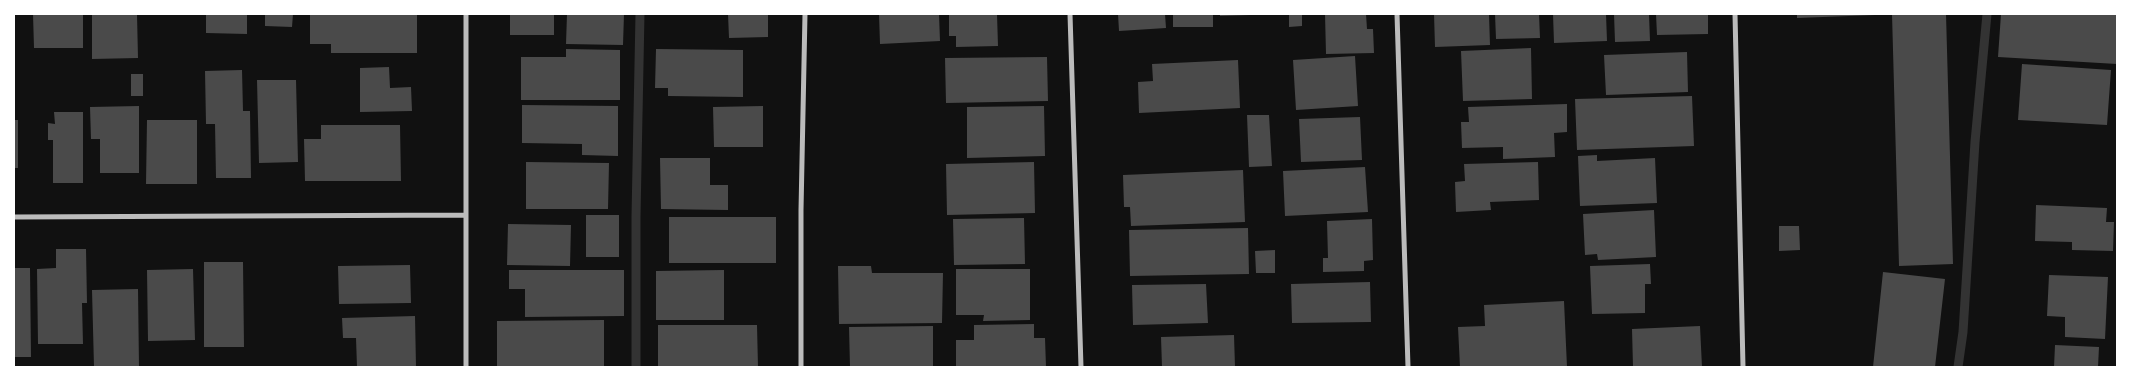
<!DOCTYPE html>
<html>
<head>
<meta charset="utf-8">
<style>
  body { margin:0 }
  #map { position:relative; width:2131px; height:381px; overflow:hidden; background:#111; font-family:Quicksand,sans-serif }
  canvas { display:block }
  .frame { position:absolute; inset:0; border:15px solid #fff; pointer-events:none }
</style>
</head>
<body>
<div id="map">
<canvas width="2131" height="381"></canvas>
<div class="frame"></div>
</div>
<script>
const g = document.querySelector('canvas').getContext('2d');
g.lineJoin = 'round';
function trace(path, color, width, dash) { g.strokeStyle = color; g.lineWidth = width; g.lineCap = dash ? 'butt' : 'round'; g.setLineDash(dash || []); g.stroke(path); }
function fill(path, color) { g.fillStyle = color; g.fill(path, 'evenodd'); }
const stream = new Path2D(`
  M636 367V216L640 14
  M1958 367 1963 332 1975 142 1987 14`);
const building = new Path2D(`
  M33 14H83V48H34Z
  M92 14H137L138 58 92 59Z
  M206 14H247V34L206 33Z
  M265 14H293L292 27 265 26Z
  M310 14H417V53H331V44H310Z
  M510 14H554V35H510Z
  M567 14H624L623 45 566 44Z
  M728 14H768V37L729 38Z
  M879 14H939L940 41 880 44Z
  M949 14H997L998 46 956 47V36H949Z
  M1118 14H1165L1166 28 1119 31Z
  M1173 14H1213V27H1173Z
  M1220 14H1250V15L1220 16Z
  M1289 14H1302V26L1289 27Z
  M1325 14H1366L1367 29H1373L1374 53 1326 54Z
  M1434 14H1489L1490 45 1435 47Z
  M1495 14H1539L1540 38 1496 39Z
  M1553 14H1606L1607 41 1554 43Z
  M1614 14H1649L1650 41 1615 42Z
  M1656 14H1708V34L1657 35Z
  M1797 14H1875V15L1797 18Z
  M1892 14H1946L1953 264 1899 266Z
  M2001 14H2117V64L1998 57Z
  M1531 48 1532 99 1463 101 1461 51Z
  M566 49 620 50V100H521V57H566Z
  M656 49 743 50V97L668 96V88H655Z
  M1687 52 1688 92 1606 95 1604 55Z
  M1355 56 1358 106 1296 110 1293 60Z
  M1047 57 1048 101 946 103 945 58Z
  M1238 60 1240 108 1139 113 1138 82 1153 81 1152 64Z
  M2022 64 2111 70 2107 125 2018 120Z
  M389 67 390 88 411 87 412 111 360 112V68Z
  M242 70 243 111H250L251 178H216L215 124H206L205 71Z
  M131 74H143V96H131Z
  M257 80H296L298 162 259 163Z
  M1692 96 1694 146 1577 150 1575 99Z
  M1567 104V132L1554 133 1555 157 1503 159V147L1462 148 1461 122H1469L1468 107Z
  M522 105 618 106V156L582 155V144L522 143Z
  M139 106V173H100V139H91L90 107Z
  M763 106V147H714L713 107Z
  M1044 106 1045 156 967 158V107Z
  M54 112H83V183H53V140H48V123L55 124Z
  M1247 115H1269L1272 166 1249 167Z
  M1360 117 1362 160 1301 162 1299 119Z
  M14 120H18V168H14Z
  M147 120H197V184H146Z
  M321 125H400L401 181H305L304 139H321Z
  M1597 155V161L1655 158 1657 203 1580 206 1578 156Z
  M660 158H710V185H728V210L661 209Z
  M526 162 609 163 608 209H526Z
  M1034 162 1035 213 947 215 946 164Z
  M1538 162 1539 200 1490 202 1491 210 1456 212 1455 182 1465 181 1464 164Z
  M1365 167 1368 212 1285 216 1283 171Z
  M1243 170 1245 222 1131 226 1130 207H1124L1123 175Z
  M2036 205 2107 208 2106 222H2114L2113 251 2072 250V242L2035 241Z
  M1654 210 1656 257 1598 260 1597 254 1585 255 1583 214Z
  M586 215H619V257H586Z
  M669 217H776V263H669Z
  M1024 218 1025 264 954 265 953 219Z
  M1372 219 1373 260 1364 261V271L1323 272V258H1328L1327 221Z
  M508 224 571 225 570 266 507 265Z
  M1779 226H1799L1800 250 1779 251Z
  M1248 228 1249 274 1130 276 1129 230Z
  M56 249H86L87 303H82L83 344H38L37 269 56 268Z
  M1275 250V273H1256L1255 251Z
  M204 262H243L244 347H204Z
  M1650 264 1651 284H1645V313L1592 314 1590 266Z
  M410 265 411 303 339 304 338 266Z
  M838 266H871L872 273H943L942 323 839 324Z
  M14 268H30L31 357H14Z
  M193 269 195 340 148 341 147 270Z
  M956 269H1030V320L983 321 984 315H956Z
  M509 270H624V316L525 317V289H509Z
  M724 270V320H656V271Z
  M1883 272 1945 279 1935 367H1873Z
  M2049 275 2108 277 2105 339 2065 337V317L2047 316Z
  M1370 282 1371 322 1292 323 1291 284Z
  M1206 284 1208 323 1133 325 1132 285Z
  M138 289 139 367H94L92 290Z
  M1564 301 1567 367H1460L1458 327 1485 326 1484 305Z
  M415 316 416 367H357L356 338H343L342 318Z
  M604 320V367H497V321Z
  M1034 324V338H1045L1046 367H956V340H974V325Z
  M658 325H757L758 367H658Z
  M933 326V367H850L849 327Z
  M1700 326 1702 367H1633L1632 329Z
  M1234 335 1235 367H1162L1161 337Z
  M2055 345 2099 347 2098 367H2054Z`);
const minor = new Path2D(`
  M466 14V367
  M1070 14 1081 367
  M1397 14 1408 367
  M1735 14 1743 367
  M14 217 465 215
  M801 367V210L805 14`);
trace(stream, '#333', 9);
fill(building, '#4a4a4a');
trace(minor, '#bcbcbc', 5);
</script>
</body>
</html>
